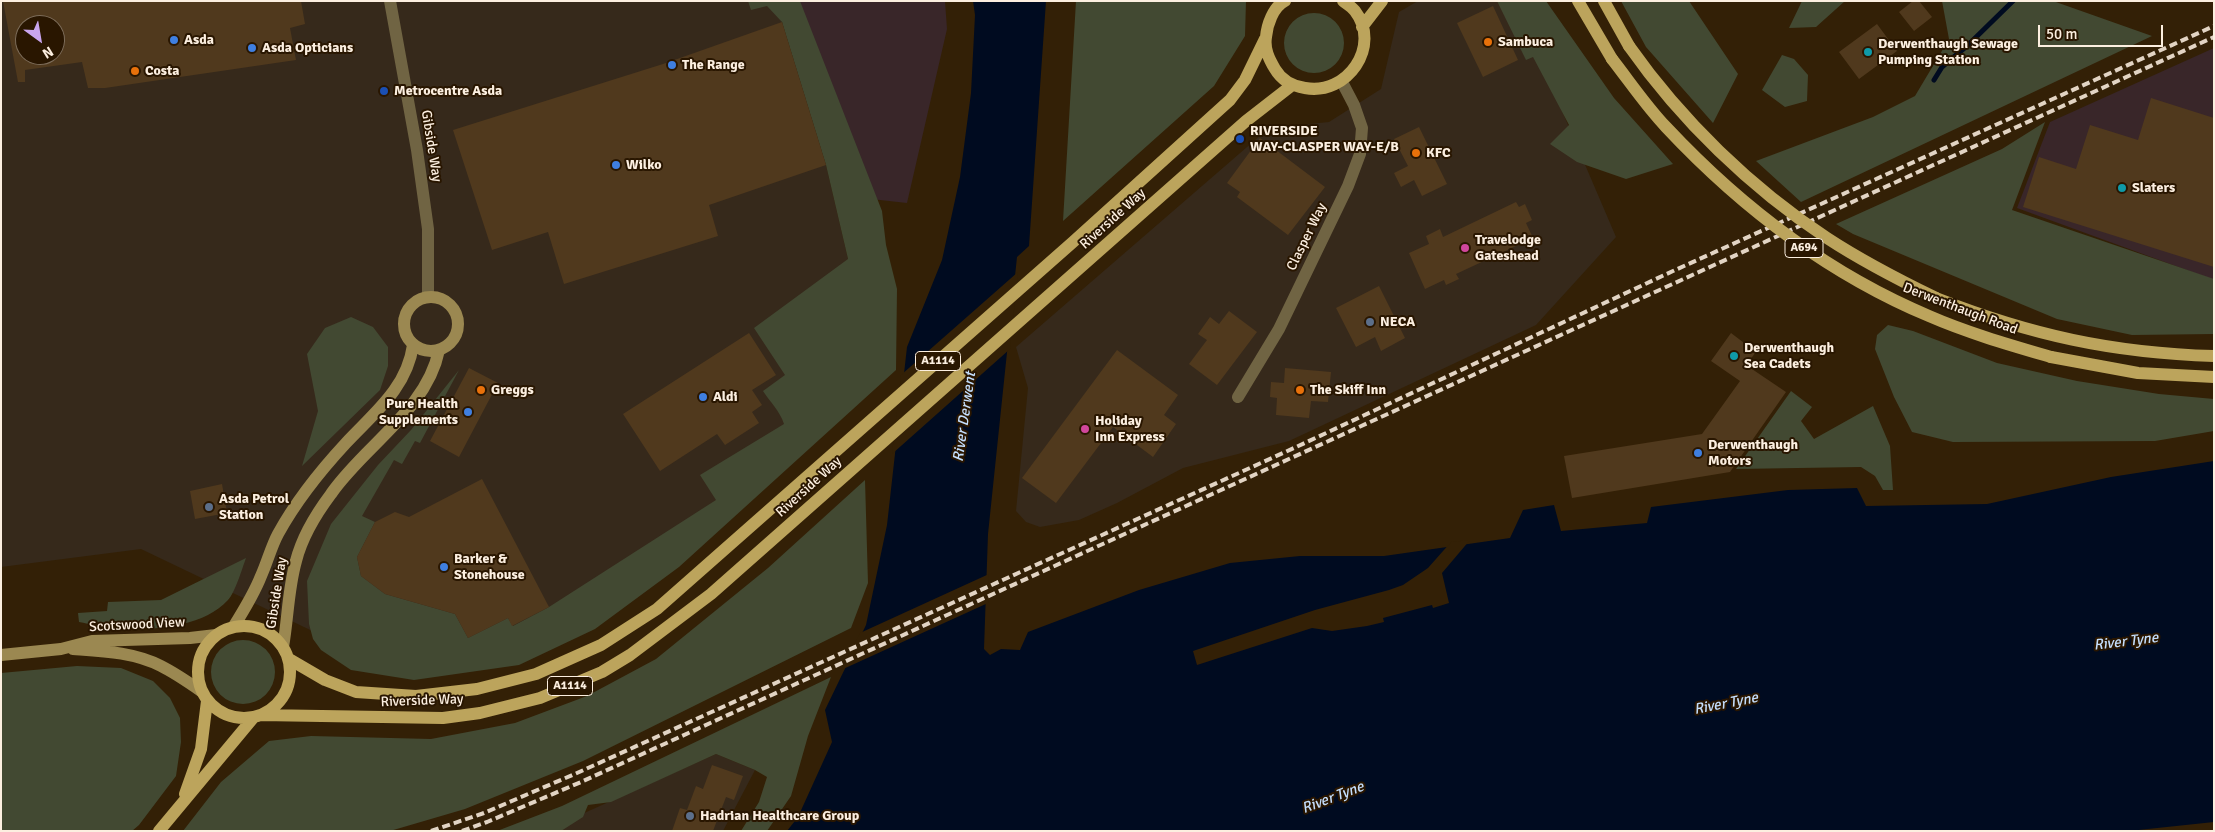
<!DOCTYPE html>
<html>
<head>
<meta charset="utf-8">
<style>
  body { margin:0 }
  #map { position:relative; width:2215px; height:832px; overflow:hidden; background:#332006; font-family:Signika,sans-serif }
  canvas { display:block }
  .frame { position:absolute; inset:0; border:2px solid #fcefe0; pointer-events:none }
  .north { position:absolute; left:15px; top:15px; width:50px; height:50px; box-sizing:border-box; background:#291600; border:1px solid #7d6d5a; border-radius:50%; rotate:148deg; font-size:14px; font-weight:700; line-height:20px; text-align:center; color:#fcefe0 }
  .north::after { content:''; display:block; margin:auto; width:18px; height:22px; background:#c9a5ee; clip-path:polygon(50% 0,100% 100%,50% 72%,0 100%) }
  .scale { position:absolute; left:2038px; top:25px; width:125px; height:22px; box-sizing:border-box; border:2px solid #fcefe0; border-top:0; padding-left:6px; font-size:15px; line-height:18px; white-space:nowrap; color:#fcefe0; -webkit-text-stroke:4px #291600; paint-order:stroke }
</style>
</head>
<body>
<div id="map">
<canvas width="2215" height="832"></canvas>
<div class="frame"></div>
<div class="north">N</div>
<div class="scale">50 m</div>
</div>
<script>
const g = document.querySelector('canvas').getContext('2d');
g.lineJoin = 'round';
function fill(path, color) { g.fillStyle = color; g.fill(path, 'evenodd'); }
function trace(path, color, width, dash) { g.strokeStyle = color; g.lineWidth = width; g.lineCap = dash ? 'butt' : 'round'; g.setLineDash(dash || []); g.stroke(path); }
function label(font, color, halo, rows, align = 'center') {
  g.font = font + ' Signika,sans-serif'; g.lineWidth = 4; g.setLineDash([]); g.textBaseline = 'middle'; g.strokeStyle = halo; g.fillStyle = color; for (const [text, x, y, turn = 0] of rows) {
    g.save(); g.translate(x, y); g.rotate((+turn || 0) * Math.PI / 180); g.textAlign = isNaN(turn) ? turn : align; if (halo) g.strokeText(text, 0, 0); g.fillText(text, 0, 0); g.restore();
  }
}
const commercial = new Path2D(`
  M1 1H773L782 22 826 165 848 259 870 393 531 635 375 661 141 549 1 567ZM25 25H55V55H25Z
  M1418 1H1515L1616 237 1536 325 1289 441 1183 468 1117 503 1079 520 1040 527 1026 522 1016 511 1028 388 1016 347 1269 128 1329 122 1381 89 1399 12Z
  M716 754 755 770 723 831H544Z`);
const industrial = new Path2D(`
  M794 1H945L947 29 907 203 871 199Z
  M2214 48V280L2017 208 2050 122Z`);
const green = new Path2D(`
  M748 1H800L882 211 886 245 897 289 896 370 679 567 595 629 519 665 414 680 351 670 321 650 313 639 309 624 307 581 331 524 378 465 411 430 459 370 420 443 415 441 402 464 394 460 362 516 375 522 357 557 361 576 385 594 455 614 468 638 508 618 513 626 549 607 716 500 700 475 784 424C780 411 770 402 763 391L785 375 754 328 848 259 826 165 782 22 767 6 751 10Z
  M1076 1H1246L1245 36 1214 86 1063 221Z
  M1497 1H1546L1614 98 1673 164 1626 179 1577 162 1550 144 1569 125 1533 57 1526 60Z
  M1621 1H1689L1738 74 1713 123 1646 47Z
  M1802 1H1845L1816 27 1789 28Z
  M1942 1H2053L2152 36 1801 202 1756 161 1873 117 1915 96 1949 39Z
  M1284 43a30 30 0 1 1 60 0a30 30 0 1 1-60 0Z
  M1782 55 1794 59 1808 75 1807 101 1785 107 1762 90Z
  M2045 122 2012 210 2214 279V334L2132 335 2057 319 1853 234 1836 224 2002 149Z
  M351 317 373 327 388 347V366L380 390 302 466 318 411 307 354 325 328Z
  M1888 325 1913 331 1997 363 2077 381 2159 394 2214 399V431L2155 441 1953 442 1912 432 1894 397 1875 349 1877 335Z
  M1791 391 1812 407 1801 421 1814 439 1873 406 1890 446 1893 490H1883L1875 476 1861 467 1736 469Z
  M865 480 868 583 851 628 583 761 465 809 390 831H183L221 782 269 741 311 736 431 739 515 723 587 696 656 659 768 568Z
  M246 558C242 569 235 593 228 600 201 629 150 630 114 629 102 628 90 624 79 622L78 613 107 611 108 602 161 600Z
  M211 672a32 32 0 1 1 64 0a32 32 0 1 1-64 0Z
  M77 666 121 668 153 681 170 698 180 718 181 742 176 776 139 825 132 831H1V673Z
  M831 677 808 736 791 796 767 831H741L759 802 767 777 755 770 716 754 611 802 588 805 583 817 561 831H497L562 806Z`);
const water = new Path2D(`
  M973 1H1046L1029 246 1017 257 988 534 984 649 990 655 1001 649 1020 650 1028 632 1139 590 1230 563 1300 556H1384L1510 538 1523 510 1554 505 1561 531 1647 523 1651 507 1788 490 1857 488 1866 506 1987 504 2111 477 2214 461V822L2129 831H787L798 817 832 742 825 710 866 625 887 525 907 347 942 260 960 177 971 93 975 15Z`);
const pier = new Path2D(`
  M1018 272 1010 349 892 454 901 375Z
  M1470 540 1442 573 1449 603 1433 608 1432 605 1383 618 1384 622 1367 626 1332 631 1312 628 1197 665 1193 651 1315 610 1389 590 1403 585 1428 568 1451 542Z
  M989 574 988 603 841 670 860 633Z`);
const stream = new Path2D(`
  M1934 80 1942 67 1968 45 2013 1`);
const building = new Path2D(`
  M3 1H301L305 24 290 28 296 60 105 88H88L82 62 25 70V82H18ZM25 25H55V55H25Z
  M1913 1H1919L1932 17 1914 31 1899 12Z
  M1493 6 1518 60 1483 77 1457 23Z
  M782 22 826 165 709 205 718 236 564 284 548 232 492 250 453 130 663 64Z
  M1877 24 1897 51 1859 79 1839 52Z
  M2151 98 2214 118V267L2023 207 2039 157 2076 169 2090 125 2138 140Z
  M1419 127 1447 184 1422 196 1414 180 1401 187 1394 173 1408 166 1394 139Z
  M1260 138 1325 187 1288 235 1237 197 1240 192 1227 183Z
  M1516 202 1519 207 1525 204 1532 220 1526 223 1533 238 1456 274 1459 279 1446 285 1444 280 1425 289 1409 253 1429 244 1426 236 1440 229 1443 237Z
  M1379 286 1405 338 1381 351 1375 337 1356 347 1336 308Z
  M1229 311 1257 332 1217 385 1189 364 1207 340 1198 334 1210 317 1219 324Z
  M749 333 776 375 752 390 762 405 752 412 759 423 725 445 717 434 660 471 623 414Z
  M1731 333 1756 352 1746 365 1786 392 1730 472 1572 498 1564 456 1702 434 1740 381 1711 361Z
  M1117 350 1178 395 1164 415 1176 424 1153 457 1113 427 1056 503 1022 478Z
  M469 368 498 383 459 457 430 441Z
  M1285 368 1331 372 1328 402 1311 401 1309 418 1276 415 1277 398 1270 397 1271 382 1284 383Z
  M482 479 549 607 512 626 508 618 468 638 455 614 385 594 361 576 357 557 375 522 395 512 409 517Z
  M222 484 227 513 195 519 190 491Z
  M712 765 743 776 734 800 726 797 713 831H672L680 808 687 810 696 786 703 789Z`);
const street = new Path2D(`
  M390 1 417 150 428 229V297
  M1238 397 1279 329 1348 186 1360 154 1362 128 1354 105 1342 82`);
const secondary = new Path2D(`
  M404 324a27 27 0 1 1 54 0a27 27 0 1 1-54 0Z
  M234 626C244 610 254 594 261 576 267 563 271 547 278 534 296 501 321 470 346 443 374 413 407 388 413 345
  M283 647C288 619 288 589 296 561 302 537 316 514 331 494 364 446 427 410 439 350
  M73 649C102 651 134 652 161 666 175 673 188 682 201 691
  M1 655 61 649 92 641 190 638 216 635`);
const primary = new Path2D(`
  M1285 1C1273 7 1267 25 1266 37 1264 49 1269 59 1275 69 1282 81 1292 86 1305 88 1347 96 1382 46 1355 11 1352 7 1347 4 1343 1
  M1578 1 1612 59
  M1604 1 1629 46
  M1362 27 1382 1
  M1936 298C2031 335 2112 353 2214 356
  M2051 357 2138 373 2214 377
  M198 672a46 46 0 1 1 92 0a46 46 0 1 1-92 0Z
  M289 659 325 680 356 692 416 696 477 689 536 674 601 645 657 609 1073 242 1230 100 1245 80 1265 39
  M261 715 443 718 480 713 540 698 602 672 630 655 711 594 1246 121 1291 86
  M185 794 201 749 207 701
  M159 831 254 717`);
const rail = new Path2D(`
  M431 831 484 813 577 773 1294 448 1673 271 2214 26
  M462 831 487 822 581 782 2214 37`);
const primaryBridge = new Path2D(`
  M1629 46C1681 120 1751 188 1827 238 1862 261 1899 280 1936 298
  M1612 59C1630 82 1646 106 1666 127 1740 206 1829 274 1929 316 1968 333 2010 345 2051 357`);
const markers = [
  [174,40,5,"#3f7fe0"],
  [1488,42,5,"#e8710a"],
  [252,48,5,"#3f7fe0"],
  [1868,52,5,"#0f9aa8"],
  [672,65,5,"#3f7fe0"],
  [135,71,5,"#e8710a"],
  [384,91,5,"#1a4fb4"],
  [1240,139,5,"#1a4fb4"],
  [1416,153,5,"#e8710a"],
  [616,165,5,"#3f7fe0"],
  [2122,188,5,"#0f9aa8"],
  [1465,248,5,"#d1479c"],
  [1370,322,5,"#5c6f8a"],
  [1734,356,5,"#0f9aa8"],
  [481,390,5,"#e8710a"],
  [1300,390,5,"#e8710a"],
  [703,397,5,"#3f7fe0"],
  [468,412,5,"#3f7fe0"],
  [1085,429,5,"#d1479c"],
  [1698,453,5,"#3f7fe0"],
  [209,507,5,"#5c6f8a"],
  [444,567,5,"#3f7fe0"],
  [690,816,5,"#5c6f8a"]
];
const shields = [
  [1804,248,38],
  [938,361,45],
  [570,686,45]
];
const shieldNames = [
  ["A694",1804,248],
  ["A1114",938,361],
  ["A1114",570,686]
];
const poiNames = [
  ["Asda",184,40],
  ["Sambuca",1498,42],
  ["Derwenthaugh Sewage",1878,44],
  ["Pumping Station",1878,60],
  ["Asda Opticians",262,48],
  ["The Range",682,65],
  ["Costa",145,71],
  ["Metrocentre Asda",394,91],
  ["RIVERSIDE",1250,131],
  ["WAY-CLASPER WAY-E/B",1250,147],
  ["KFC",1426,153],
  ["Wilko",626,165],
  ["Slaters",2132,188],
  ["Travelodge",1475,240],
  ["Gateshead",1475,256],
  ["NECA",1380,322],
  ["Derwenthaugh",1744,348],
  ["Sea Cadets",1744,364],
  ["Greggs",491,390],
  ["The Skiff Inn",1310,390],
  ["Aldi",713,397],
  ["Pure Health",458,404,"right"],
  ["Supplements",458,420,"right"],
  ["Holiday",1095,421],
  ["Inn Express",1095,437],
  ["Derwenthaugh",1708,445],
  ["Motors",1708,461],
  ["Asda Petrol",219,499],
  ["Station",219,515],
  ["Barker &",454,559],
  ["Stonehouse",454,575],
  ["Hadrian Healthcare Group",700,816]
];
const streetNames = [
  ["Gibside Way",431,146,81],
  ["Riverside Way",1113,219,-42],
  ["Clasper Way",1307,237,-64],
  ["Derwenthaugh Road",1960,309,21],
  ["Riverside Way",809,487,-42],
  ["Gibside Way",277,593,-81],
  ["Scotswood View",137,625,-3],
  ["Riverside Way",422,701,-2]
];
const waterNames = [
  ["River Derwent",965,417,-82],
  ["River Tyne",2126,642,-7],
  ["River Tyne",1726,704,-11],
  ["River Tyne",1333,798,-21]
];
fill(commercial, '#36291b');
fill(industrial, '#392629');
fill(green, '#424932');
fill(water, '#000b20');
fill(pier, '#332006');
trace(stream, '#000b20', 5);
fill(building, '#50391d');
trace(street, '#706443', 12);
trace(secondary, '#9b8851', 12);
trace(primary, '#bca45c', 12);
trace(rail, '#e2d4c4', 4, [8, 4]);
trace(primaryBridge, '#bca45c', 12);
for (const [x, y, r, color] of markers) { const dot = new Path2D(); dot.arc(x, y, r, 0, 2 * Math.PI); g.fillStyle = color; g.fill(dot); trace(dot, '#291600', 2); }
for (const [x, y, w] of shields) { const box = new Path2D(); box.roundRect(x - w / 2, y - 9.5, w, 19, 4); g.fillStyle = '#291600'; g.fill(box); trace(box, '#fcefe0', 1); }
label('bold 12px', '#fcefe0', null, shieldNames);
label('bold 14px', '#fcefe0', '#291600', poiNames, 'left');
label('14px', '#fcefe0', '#291600', streetNames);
label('italic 15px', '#c4defc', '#291600', waterNames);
</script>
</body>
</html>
